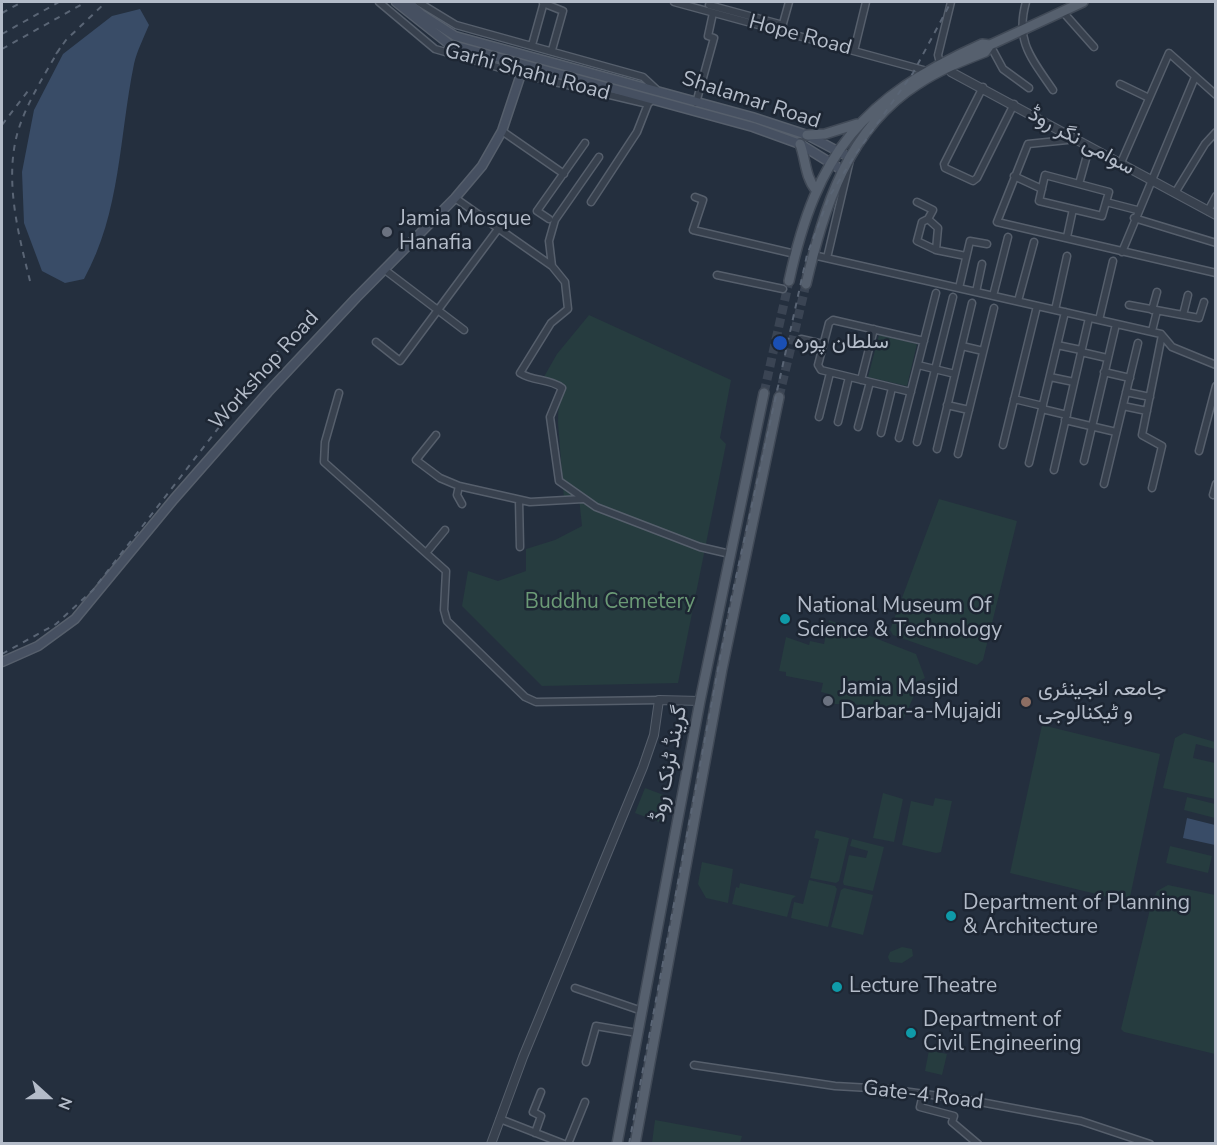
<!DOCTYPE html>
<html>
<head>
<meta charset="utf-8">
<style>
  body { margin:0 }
  #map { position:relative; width:1217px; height:1145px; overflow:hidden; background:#242f3e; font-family:"Nunito Sans",sans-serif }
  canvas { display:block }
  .frame { position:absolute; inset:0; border:3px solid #b4bcc9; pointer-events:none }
  .north { position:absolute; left:18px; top:1067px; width:60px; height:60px; -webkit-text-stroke:4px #1d2633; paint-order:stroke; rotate:111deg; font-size:16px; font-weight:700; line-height:24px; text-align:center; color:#b4bcc9 }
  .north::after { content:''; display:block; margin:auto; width:21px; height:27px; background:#b4bcc9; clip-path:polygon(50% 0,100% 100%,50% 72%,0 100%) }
</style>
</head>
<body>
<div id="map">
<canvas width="1217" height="1145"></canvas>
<div class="frame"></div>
<div class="north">N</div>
</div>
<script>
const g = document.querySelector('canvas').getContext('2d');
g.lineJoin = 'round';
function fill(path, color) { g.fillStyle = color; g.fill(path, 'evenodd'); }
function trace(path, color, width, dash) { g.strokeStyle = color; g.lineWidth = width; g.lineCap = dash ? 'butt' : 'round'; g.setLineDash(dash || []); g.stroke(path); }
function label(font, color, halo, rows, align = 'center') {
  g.font = font + ' "Nunito Sans",Vazirmatn,sans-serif'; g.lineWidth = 5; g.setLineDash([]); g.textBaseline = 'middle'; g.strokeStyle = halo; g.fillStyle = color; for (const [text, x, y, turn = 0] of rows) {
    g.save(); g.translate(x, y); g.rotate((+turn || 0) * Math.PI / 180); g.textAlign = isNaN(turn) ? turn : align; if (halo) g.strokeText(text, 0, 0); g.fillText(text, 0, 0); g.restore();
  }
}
const green = new Path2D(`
  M589 315 731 380 720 438 726 444 678 683 542 686 462 606 468 571 498 581 526 571V549L555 540 582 526 579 498 564 499 558 423 559 386 541 382 557 354Z
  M879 335 917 344 907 386 868 377Z
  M939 499 1017 521 983 660 977 665 893 635 890 630Z
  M829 620 916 654 925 678 921 680 904 718 890 715 891 710 868 705 834 704 829 694 821 692 823 683 786 676V672L779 671 786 637 809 645 810 641 824 644Z
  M1042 725 1160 754 1129 902 1010 873Z
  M1184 733 1215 742V749L1196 744 1193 758 1215 763V799L1163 788 1175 738Z
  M645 788 669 797 659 822 635 813Z
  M883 793 903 799 894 842 873 838Z
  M1187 797 1215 804V818L1184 810Z
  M935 798 952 801 941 852 936 853 902 845 911 801 933 806Z
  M816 830 849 838 839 881 836 883 810 878 819 839 814 838Z
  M852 839 884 847 873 891 844 885 843 882 849 855 866 858 868 851 850 846Z
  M1170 846 1212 856 1208 873 1166 863Z
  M702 862 733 869 728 903 706 898 698 884Z
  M809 880 835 886 837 889 828 927 791 918 794 902 803 904Z
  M740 883 796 896 792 899 787 917 732 904 736 887 739 888Z
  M1168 885 1215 895V1054L1124 1032 1121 1029 1152 901 1157 891Z
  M844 888 873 895 863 935 831 927 841 890Z
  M902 947 912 949 913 956 902 963 890 962 888 957 890 952Z
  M929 1050 947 1054 942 1075 925 1071Z
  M655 1120 742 1136 740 1143H652Z`);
const water = new Path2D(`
  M140 9 149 25C144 37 137 51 134 64 119 137 121 212 84 279L65 283 42 271 24 223 22 172 34 110 63 54 112 16Z
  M1187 818 1215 825V845L1183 838Z`);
const primaryTunnel = new Path2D(`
  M764 393 789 281
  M779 397 806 284`);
const minor = new Path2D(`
  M379 2 435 49 521 74 648 104 652 100
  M418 2 456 25 643 77 656 89
  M674 2 927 71
  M1026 2C1015 41 1031 58 1053 90
  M543 3 563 11 552 50
  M709 5 783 25
  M1063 12 1094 47
  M782 27 789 2
  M532 45 544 2
  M990 45 1003 69 1029 88
  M854 51 866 2
  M940 63 938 55 951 2
  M1120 84 1147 97
  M983 87 944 164 945 168 973 181 977 178 1014 104
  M696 103 714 38 708 36 713 13
  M502 131 564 174
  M1070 137 1067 140 1028 144 997 222 1216 273
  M1120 165 1169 53 1216 95
  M1014 176 1042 189
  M1079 184 1089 148
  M1175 193 1205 144 1216 132
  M695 197 703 200 693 230 795 254
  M455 198 552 266 565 282 568 309 551 323 520 373C534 382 549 378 562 388L550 417 559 481 596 507 700 547 730 554
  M591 202 637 132 648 104
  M917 202 933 210 928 219 938 228 936 250 966 256
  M1106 202 1102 216 1039 201 1045 175 1109 192 1106 202 1137 210
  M1208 211 1216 196
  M1134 218 1216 243
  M549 219 537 211 585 143
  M928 219 922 222 917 241 936 250
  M1067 237 1073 209
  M1122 252 1195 77
  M813 255 1161 334 1172 347 1216 365
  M827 258 850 160
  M552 266 549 241 555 220 599 157
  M385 270 464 330
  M717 275 783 289
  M959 288 970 241 987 244
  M976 292 982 264
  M993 296 1008 237
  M1018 301 1034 242
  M1129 305 1199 318 1204 302
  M1055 310 1067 256
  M1152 310 1157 292
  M1183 315 1188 295
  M1099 320 1113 261
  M1152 331 1157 311
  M801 339 823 344
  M376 342 400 361 498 229
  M1057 345 1081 350
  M962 346 983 351
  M1081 352 1107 358
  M918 365 955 374
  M1104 372 1130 378
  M1050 377 1074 382
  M861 380 874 329
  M911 392 821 370 818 365 829 323 833 320 924 341
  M1126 392 1150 397
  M339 393 325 442 324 462 446 571 444 610 447 621 525 697 536 702 659 700
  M1014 399 1043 406
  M947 405 969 410
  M1123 406 1147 411
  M1042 409 1067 415
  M819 417 830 373
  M1065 420 1116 432
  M838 422 849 377
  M858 427 870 382
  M881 433 892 388
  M436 435 416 460 440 478 459 486 530 502 583 499
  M899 438 936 293
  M917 442 953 297
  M1003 445 1037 306
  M937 449 972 303
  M1199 451 1216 386
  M958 454 994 308
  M1084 461 1116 324
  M1029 463 1065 312
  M1054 470 1089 318
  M1104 484 1138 343
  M459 486 457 495 462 504
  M1152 488 1162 446 1142 435 1162 335
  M1213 495 1216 484
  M519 500 520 547
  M426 553 445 530
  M575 988 642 1011
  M586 1062 596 1026 637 1033
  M694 1065 835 1086 888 1089 975 1101 1081 1121 1150 1144
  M923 1094 920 1107 954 1116 952 1122 978 1144
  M500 1119 564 1144
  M535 1133 541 1116 533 1112 541 1092
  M568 1144 585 1102`);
const tertiary = new Path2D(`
  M949 67 951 72 1216 215
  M491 1144 523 1057 643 767 654 735 659 700 700 701`);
const secondary = new Path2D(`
  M396 2 449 44 753 127 800 144 842 170
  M408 2 421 14 455 36 752 117 807 135 849 157
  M2 662 38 646 75 619 174 499 268 392 356 298 455 198 482 166 502 131 521 74`);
const primary = new Path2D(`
  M807 135 825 134 857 124
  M800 144C806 160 805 177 816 190
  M789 281C817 152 862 98 982 44L990 45
  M806 284C824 208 847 129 918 84 939 70 962 61 985 52L990 45 1083 2
  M617 1144 700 701 764 393
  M635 1144 722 669 779 397`);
const rail = new Path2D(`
  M2 13 22 2
  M2 34 59 2
  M2 49 86 2
  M56 54 66 40 106 2
  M2 125 31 87
  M30 281C18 233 4 179 18 131 27 102 45 74 60 48
  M2 654 56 624 93 590 302 320
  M629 1144 731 600 807 255 829 197 855 155 913 73 951 2`);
const markers = [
  [387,232,6,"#6b7280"],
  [780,343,8,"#1a4fb4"],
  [785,619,6,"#0f9aa8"],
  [828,701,6,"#6b7280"],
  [1026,702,6,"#8d6e63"],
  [951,916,6,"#0f9aa8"],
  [837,987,6,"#0f9aa8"],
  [911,1033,6,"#0f9aa8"]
];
const streetNames = [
  ["Hope Road",800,36,15],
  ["Garhi Shahu Road",527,73,15],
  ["Shalamar Road",751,101,18],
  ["سوامی نگر روڈ",1081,142,29],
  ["Workshop Road",265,371,-48],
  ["گرینڈ ٹرنک روڈ",670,764,-79],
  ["Gate-4 Road",923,1096,7]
];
const poiNames = [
  ["Jamia Mosque",399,220],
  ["Hanafia",399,244],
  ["سلطان پورہ",794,343],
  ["National Museum Of",797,607],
  ["Science & Technology",797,631],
  ["Jamia Masjid",840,689],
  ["Darbar-a-Mujajdi",840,713],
  ["جامعہ انجینئری",1038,690],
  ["و ٹیکنالوجی",1038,714],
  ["Department of Planning",963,904],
  ["& Architecture",963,928],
  ["Lecture Theatre",849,987],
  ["Department of",923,1021],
  ["Civil Engineering",923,1045]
];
const parkNames = [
  ["Buddhu Cemetery",610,603]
];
fill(green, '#263c3f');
fill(water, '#394c67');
trace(primaryTunnel, '#3a4453', 9, [9, 4.5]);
trace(minor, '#565f6c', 9);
trace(tertiary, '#565f6c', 10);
trace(secondary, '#565f6c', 11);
trace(primary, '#414a57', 12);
trace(minor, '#38414e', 6);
trace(tertiary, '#38414e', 8);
trace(secondary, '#465061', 8);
trace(primary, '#56606e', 9);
trace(rail, '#5a6575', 2, [6, 6]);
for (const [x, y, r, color] of markers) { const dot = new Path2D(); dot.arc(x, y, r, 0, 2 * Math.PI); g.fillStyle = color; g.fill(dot); trace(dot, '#1d2633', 2); }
label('21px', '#b4bcc9', '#1d2633', streetNames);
label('21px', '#b4bcc9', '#1d2633', poiNames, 'left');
label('21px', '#6b9a76', '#1d2633', parkNames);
</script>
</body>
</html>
